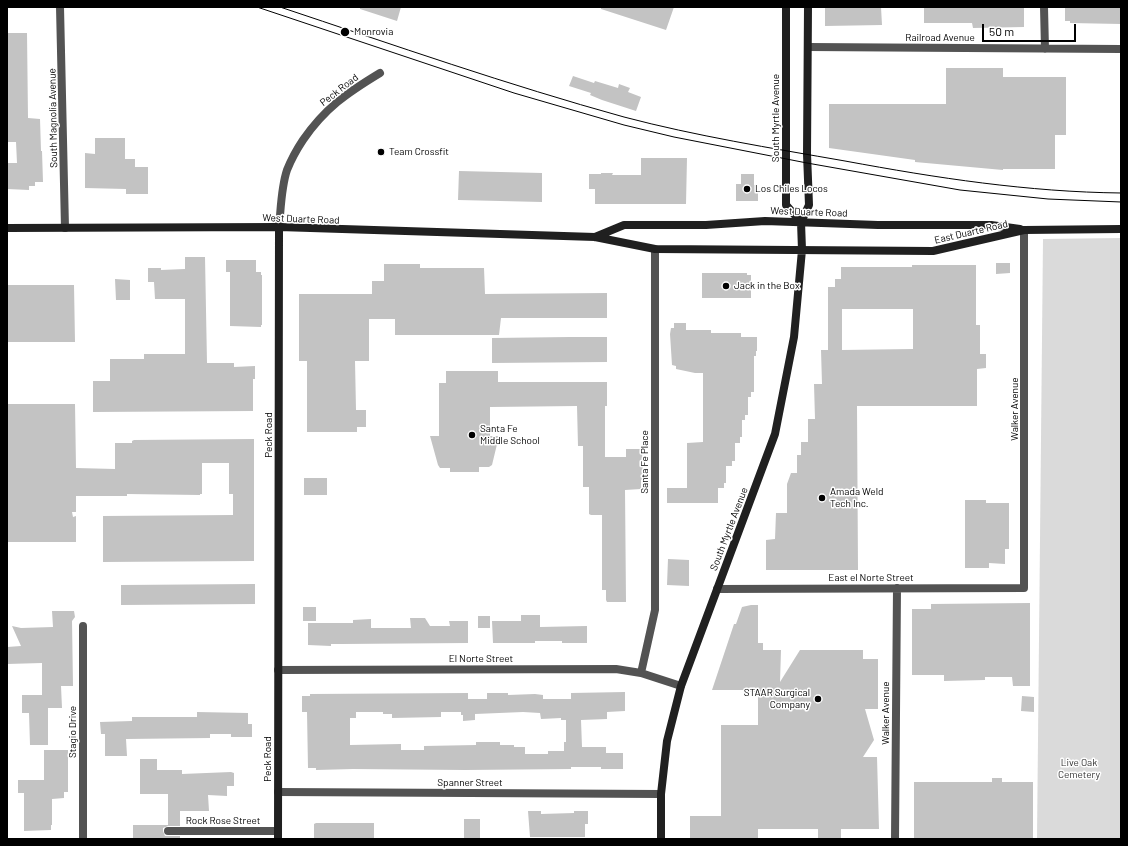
<!DOCTYPE html>
<html>
<head>
<meta charset="utf-8">
<style>
  body { margin:0 }
  #map { position:relative; width:1128px; height:846px; overflow:hidden; background:#fff; font-family:Barlow,sans-serif }
  canvas { display:block }
  .frame { position:absolute; inset:0; border:8px solid #000; pointer-events:none }
  .scale { position:absolute; left:982px; top:24px; width:94px; height:18px; box-sizing:border-box; border:2px solid #000; border-top:0; padding-left:5px; font-size:12px; line-height:14px; white-space:nowrap; color:#000; -webkit-text-stroke:3px #fff; paint-order:stroke }
</style>
</head>
<body>
<div id="map">
<canvas width="1128" height="846"></canvas>
<div class="frame"></div>
<div class="scale">50 m</div>
</div>
<script>
const g = document.querySelector('canvas').getContext('2d');
g.lineJoin = 'round';
function fill(path, color) { g.fillStyle = color; g.fill(path, 'evenodd'); }
function trace(path, color, width, dash) { g.strokeStyle = color; g.lineWidth = width; g.lineCap = dash ? 'butt' : 'round'; g.setLineDash(dash || []); g.stroke(path); }
function label(font, color, halo, rows, align = 'center') {
  g.font = font + ' Barlow,sans-serif'; g.lineWidth = 3; g.setLineDash([]); g.textBaseline = 'middle'; g.strokeStyle = halo; g.fillStyle = color; for (const [text, x, y, turn = 0] of rows) {
    g.save(); g.translate(x, y); g.rotate((+turn || 0) * Math.PI / 180); g.textAlign = isNaN(turn) ? turn : align; if (halo) g.strokeText(text, 0, 0); g.fillText(text, 0, 0); g.restore();
  }
}
const green = new Path2D(`
  M1121 238V839H1037L1043 239Z`);
const building = new Path2D(`
  M360 7H401L397 21 360 9Z
  M601 7H674L666 30 601 9Z
  M825 7H881L882 25 825 26Z
  M924 7H1024V27L973 28 972 23H924Z
  M1065 7H1121V24L1070 23V21H1065Z
  M7 33H27L28 118 40 119 41 151H42L43 182H35V186H29V190L7 189V163H17L16 142H7Z
  M946 68H1003V77H1066V135H1055V169H1003V170L915 162V160L829 148V104H946Z
  M573 76 594 83 595 81 618 88 619 84 630 88 628 92 641 97 636 111 602 100 590 95 591 93 569 86Z
  M95 138H125V159H135V167H148V194H126V189L85 188V153L95 154Z
  M641 158H687L686 204H595V189H589V174H601V173H613L612 175H641Z
  M459 171 542 173V202L458 200Z
  M741 174H754V185H758V201H736V184H741Z
  M185 257H205L207 363H234V367L255 366V379H253V411L93 412V381H110V359H144V354H185V299H155L154 282H148V268H161V270L185 269Z
  M226 260H256V272H261V275H262V325H261V327L230 326V272H226Z
  M996 263H1010V273L996 274Z
  M384 264H420V268H484L485 294 607 293V318H501L499 335H395V319H369V361H355L356 410H366V427H357V432H307V361H299V294H372V281H384Z
  M912 265H976V325H980V354H986V368L977 369V406H857L858 570H766V540L775 539 776 513H787V484L791 473H797V455H801V442H808V419H815L814 384H822L821 350H828V287H835V279H841V267H912ZM842 309H913V349L842 350Z
  M702 273H747V275H751V298H702Z
  M115 279 130 280V300H116Z
  M7 285H74L75 342H7Z
  M674 323H686V330H711V333H741V337H757V351H756V356H754V392H751V397H748V415H745V420H742V437H740V443H735V461H732V466H726V483H724V488H718V503H667V488H687V443L703 442V373H695L676 369V366L672 365 670 334 671 328H674Z
  M570 337H607V362L492 363V338Z
  M446 371H498V382H607V406H605V457H626V449H642L643 480H641V489L625 490 626 602H607L606 600V590H602V515H591L589 514V487H583V446H578L577 406 490 407V436H499L492 465 489 467H479V472H450V468H440L438 465 430 436H439V383H446Z
  M7 404H75L76 468 115 469V443H132V441L134 440 254 439V561L103 562V516L233 515V494H229V463H202V494H200V495L127 494V496H76V512H72L73 517 76 516V542H7Z
  M304 478H327V495H304Z
  M965 500H986V503H1009V549H1005V564L989 563V568H965Z
  M668 559 689 560V586L667 585Z
  M255 584V604L121 605V585Z
  M1030 603V686H1013L1012 677H985V680L944 681V675H912V609H931V604Z
  M751 605H758V643H763V650H781L780 682 800 650H863V659H878V709H865L874 740 863 757H877L879 829H841V839H818V829H758V839H690V816H721V725H758V692H748V690H712L734 624H736L742 607Z
  M303 607H316V621H303Z
  M52 611H74L75 617 72 621 73 686H61L62 708H48V745H30L29 713H22V695H42V663L7 664V647L21 646 12 626 21 628 53 627Z
  M521 615H540V627L587 626V643H562V641H535V643H493L492 621H521Z
  M478 616H490V628H478Z
  M410 618H425L430 626H450L449 621H468V643L342 644H331V646L308 645V623H353V620L371 619V628H411Z
  M625 692V711L607 712V719L581 720 582 747H606V753H623V769H601V767H571V769L465 770 353 769 316 770V768H308L307 712H302V696H310V694L468 693V699H487V693H508V695L535 694 543 695V699H571V693ZM356 712H383V714H392V718L441 717V712H461V715H463V721L475 720V714L523 712 540 713 541 719 561 718V720H566V742H564V751H548V754H525V747H514V745H500V742H476V745L424 746V750H401V744L350 745V718H356Z
  M1022 696 1034 697V712L1021 711Z
  M197 712 248 713V724H252V737H231V734H210V738L126 739 127 756H105V734H101L100 722 132 721V717H197Z
  M44 750H68V792H64V798L52 799V825H51V830L24 831V793H18V780H44Z
  M140 759H157V770H182V774L231 772 234 773V786H227V796L208 795 209 811H180V826H168L163 828V831L165 836H180V839H133V825H168V794H140Z
  M992 778H1002V782H1033V839H914V782H992Z
  M528 811H541V814L574 813V811H588V824H585V837H530Z
  M464 819H480V839H464Z
  M316 823H374V839H314V824Z`);
const street = new Path2D(`
  M60 7 65 228
  M1044 7 1045 49
  M808 47 1121 49
  M279 227C281 208 281 188 287 170 291 160 297 149 303 140 325 108 347 93 380 73
  M717 589 1024 588V230
  M278 670 616 669 641 673 681 686
  M641 673 655 610V249
  M278 792 661 794
  M168 831H278
  M83 839V626
  M895 839 897 588`);
const secondary = new Path2D(`
  M786 7V205L801 222
  M7 228 279 227 595 237 655 249 933 251 1024 230 1121 229
  M595 237 624 225H706L765 221 878 225H991L1020 229
  M278 839 279 227
  M661 839V794L667 741 681 686 775 434 794 337 802 250 801 222 809 205 807 154 808 7`);
const tram = new Path2D(`
  M257 7 514 93 624 125 674 137 807 163 960 190 1048 199 1121 202
  M280 7C394 45 508 85 624 117 696 136 771 148 845 161 937 178 1028 192 1121 193`);
const markers = [
  [345,32,5,"#000"],
  [381,152,4,"#000"],
  [747,189,4,"#000"],
  [726,286,4,"#000"],
  [472,435,4,"#000"],
  [822,498,4,"#000"],
  [818,699,4,"#000"]
];
const poiNames = [
  ["Monrovia",354,32],
  ["Team Crossfit",389,152],
  ["Los Chiles Locos",755,189],
  ["Jack in the Box",734,286],
  ["Santa Fe",480,429],
  ["Middle School",480,441],
  ["Amada Weld",830,492],
  ["Tech Inc.",830,504],
  ["STAAR Surgical",810,693,"right"],
  ["Company",810,705,"right"]
];
const streetNames = [
  ["Railroad Avenue",940,38],
  ["Peck Road",339,90,-38],
  ["South Magnolia Avenue",53,118,-91],
  ["South Myrtle Avenue",776,118,-90],
  ["West Duarte Road",809,212,2],
  ["West Duarte Road",301,219,2],
  ["East Duarte Road",971,232,-13],
  ["Walker Avenue",1015,409,-90],
  ["Peck Road",269,435,-90],
  ["Santa Fe Place",645,462,-90],
  ["South Myrtle Avenue",729,529,-69],
  ["East el Norte Street",871,578],
  ["El Norte Street",481,659],
  ["Walker Avenue",886,713,-90],
  ["Stagio Drive",73,732,-90],
  ["Peck Road",268,759,-90],
  ["Spanner Street",470,783],
  ["Rock Rose Street",223,821]
];
const parkNames = [
  ["Live Oak",1079,763],
  ["Cemetery",1079,775]
];
fill(green, '#dadada');
fill(building, '#c3c3c3');
trace(street, '#535353', 8);
trace(secondary, '#202020', 8);
trace(tram, '#000', 1);
for (const [x, y, r, color] of markers) { const dot = new Path2D(); dot.arc(x, y, r, 0, 2 * Math.PI); g.fillStyle = color; g.fill(dot); trace(dot, '#fff', 1.5); }
label('10px', '#000', '#fff', poiNames, 'left');
label('10px', '#000', '#fff', streetNames);
label('10px', '#313131', '#fff', parkNames);
</script>
</body>
</html>
